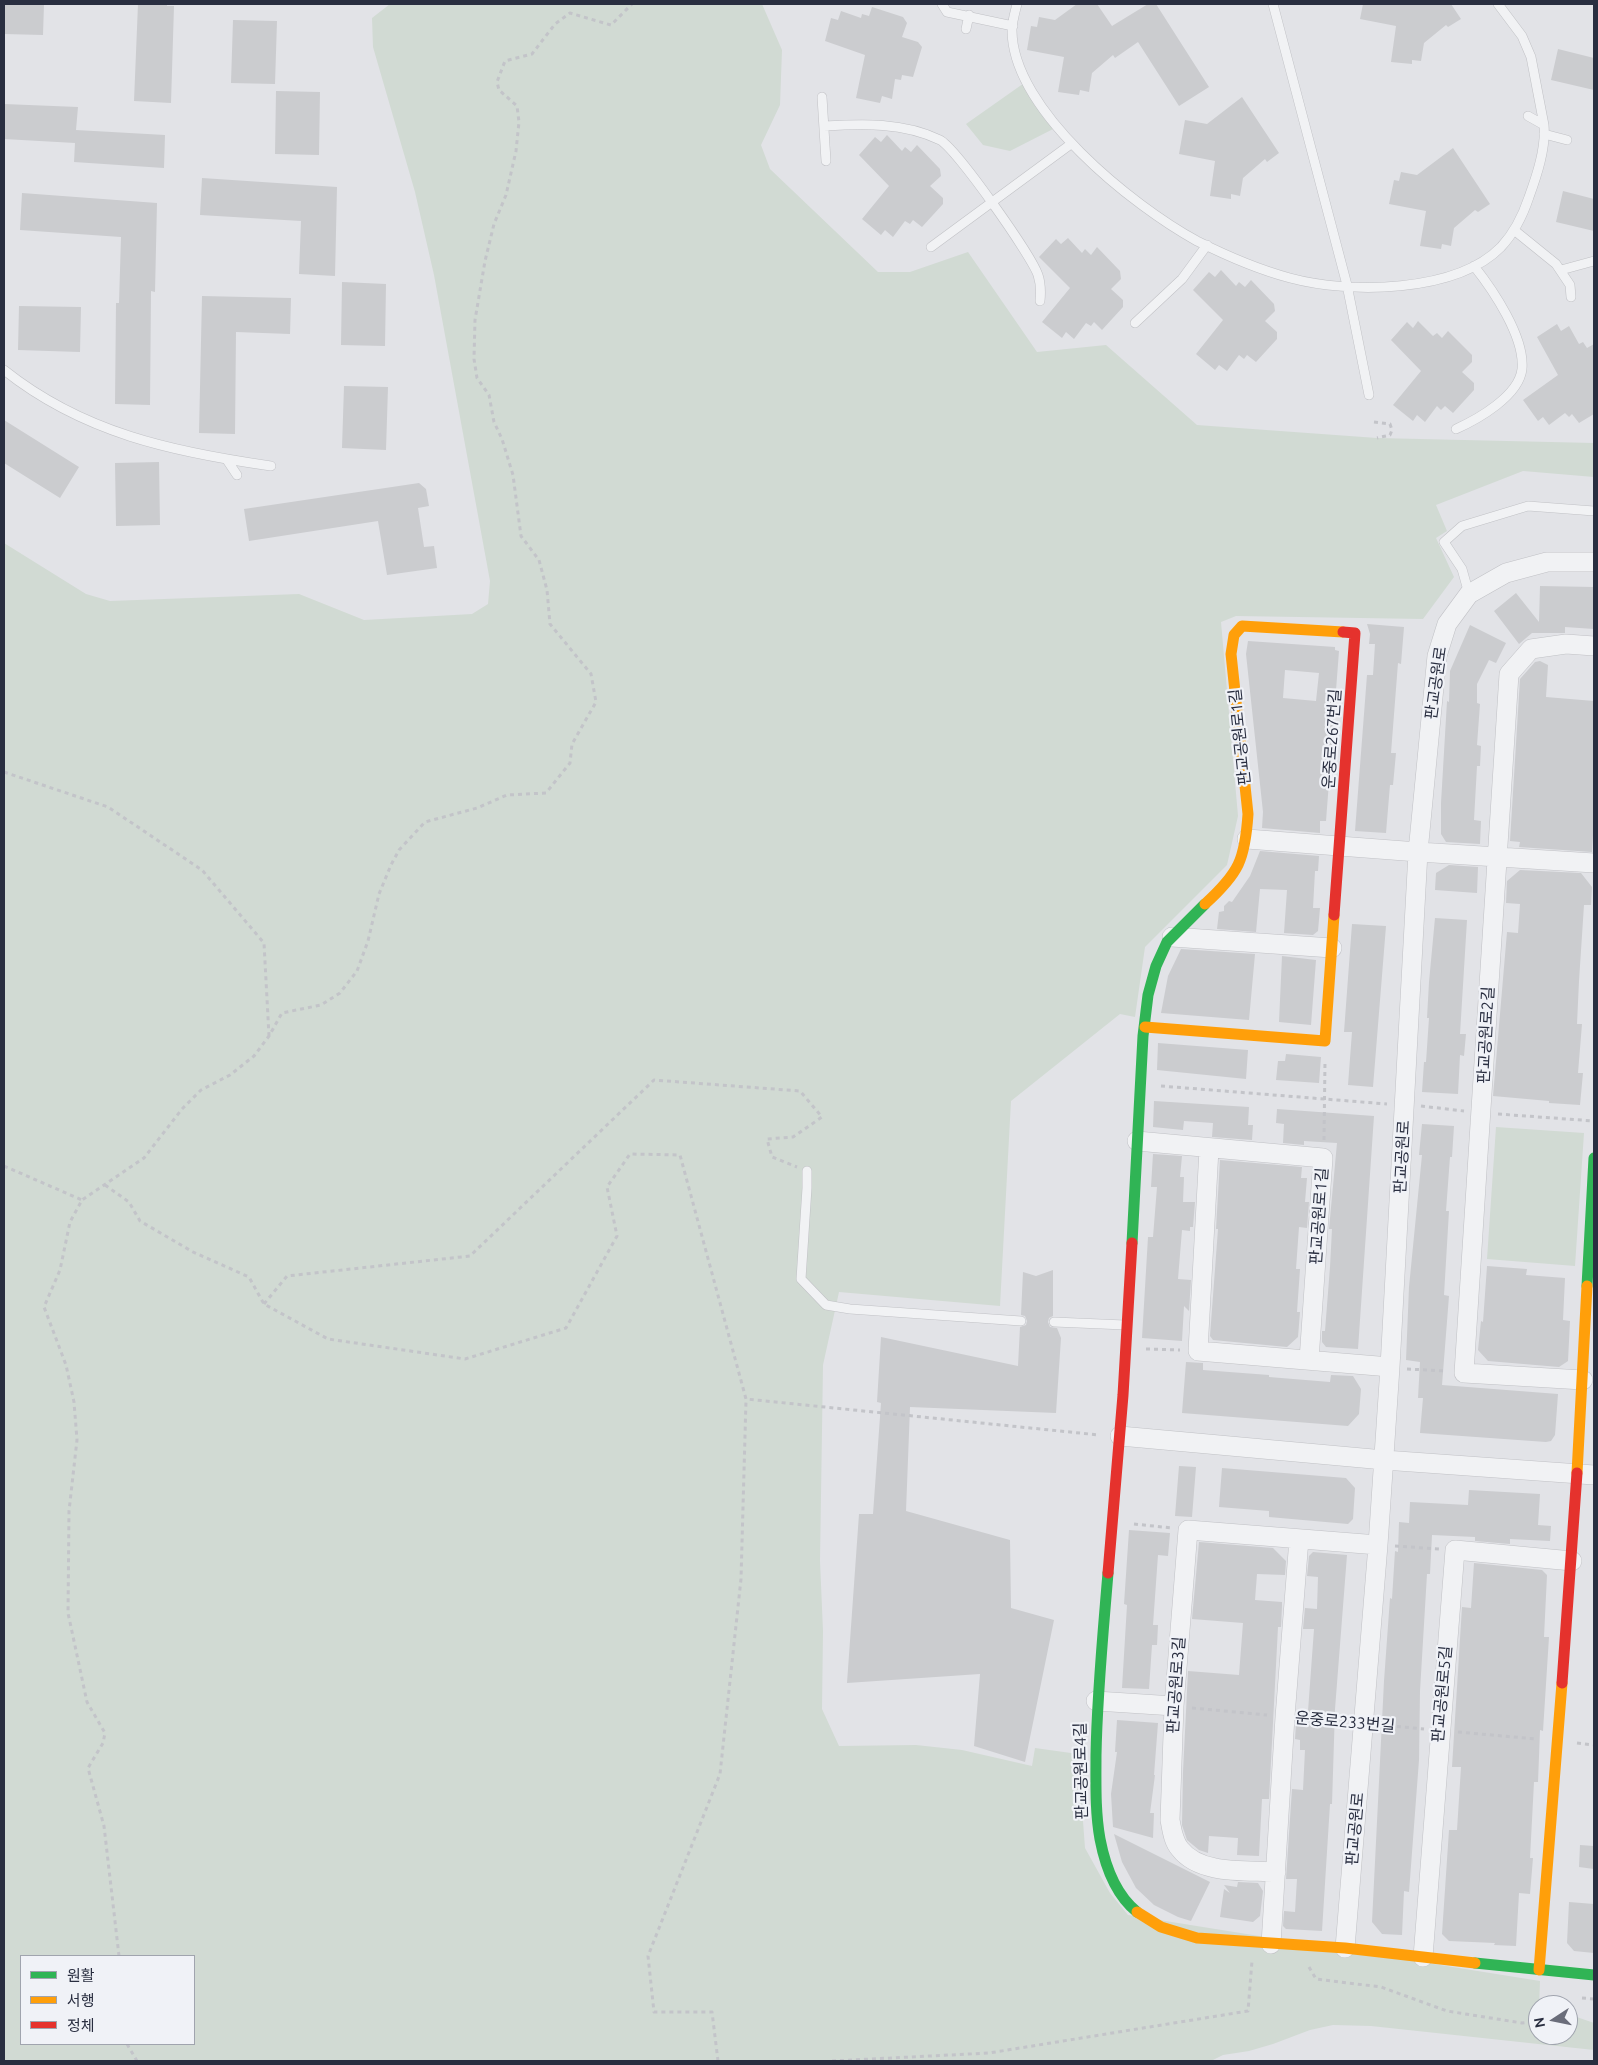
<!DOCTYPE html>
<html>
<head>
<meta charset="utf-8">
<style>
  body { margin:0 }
  #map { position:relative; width:1598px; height:2065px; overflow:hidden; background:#e2e3e7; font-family:Ubuntu,"Noto Sans KR",sans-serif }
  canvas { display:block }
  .frame { position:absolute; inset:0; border:5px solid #292e40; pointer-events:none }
  .legend { position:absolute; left:20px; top:1955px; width:175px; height:90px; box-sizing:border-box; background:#f0f2f7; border:1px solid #a0a4ae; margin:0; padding:6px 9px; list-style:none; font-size:15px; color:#292e40 }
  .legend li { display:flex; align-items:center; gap:10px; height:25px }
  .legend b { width:25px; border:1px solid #a0a4ae }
  .north { position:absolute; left:1528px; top:1995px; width:50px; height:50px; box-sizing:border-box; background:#f0f2f7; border:1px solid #a0a4ae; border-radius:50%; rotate:259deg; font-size:14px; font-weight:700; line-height:20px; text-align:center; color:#292e40 }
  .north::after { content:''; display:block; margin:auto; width:18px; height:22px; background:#6a6d7a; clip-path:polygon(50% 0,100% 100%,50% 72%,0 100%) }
</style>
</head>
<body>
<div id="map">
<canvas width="1598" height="2065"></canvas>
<div class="frame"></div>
<ul class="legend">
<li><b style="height:6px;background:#30b455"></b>원활</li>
<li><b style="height:6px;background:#ff9f0a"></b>서행</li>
<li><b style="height:6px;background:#e5322d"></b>정체</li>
</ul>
<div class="north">N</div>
</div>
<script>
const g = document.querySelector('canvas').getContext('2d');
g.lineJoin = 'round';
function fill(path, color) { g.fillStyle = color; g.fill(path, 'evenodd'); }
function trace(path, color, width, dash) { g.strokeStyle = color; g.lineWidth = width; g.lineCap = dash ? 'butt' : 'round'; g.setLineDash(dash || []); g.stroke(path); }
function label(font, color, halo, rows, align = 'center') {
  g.font = font + ' Ubuntu,"Noto Sans KR",sans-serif'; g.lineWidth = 4.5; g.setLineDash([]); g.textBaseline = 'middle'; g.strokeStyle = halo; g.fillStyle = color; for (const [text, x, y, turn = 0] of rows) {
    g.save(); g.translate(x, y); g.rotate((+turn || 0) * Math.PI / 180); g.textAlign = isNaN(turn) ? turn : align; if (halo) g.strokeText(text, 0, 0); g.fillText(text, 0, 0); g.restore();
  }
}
const green = new Path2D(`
  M390 4H762L782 50 780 105 761 145 770 169 878 272H910L968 252 1037 352 1106 345 1197 425 1377 438 1594 443V477L1523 471 1436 505 1447 531 1436 538 1454 577 1423 619 1236 616 1221 622 1238 816 1227 865 1145 947 1135 1017 1120 1014 1011 1101 1000 1306 839 1292 823 1365 820 1561 823 1631 822 1709 839 1746 916 1745 962 1750 1032 1766 1035 1748 1078 1754 1085 1848 1110 1893 1128 1915 1540 1981 1538 2035H1568V2014L1594 2023V2050L1371 2026 1333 2025 1310 2030 1273 2044 1249 2051 1223 2055 1211 2061H4V543L86 594 110 601 299 594 364 620 472 614 488 604 490 581 434 275 415 192 373 47 372 18ZM21 1956H194V2044H21Z
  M1027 81 1057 127 1010 151 983 145 966 124Z
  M1496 1127 1584 1133 1575 1266 1487 1259Z`);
const building = new Path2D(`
  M4 4H44L43 35 4 34Z
  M138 4H167V6H174L171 103 134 101Z
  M1077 4H1097L1112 26 1148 4H1156L1209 87 1179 106 1138 42 1115 58 1113 55 1092 73 1089 92 1080 90 1079 95 1058 92 1064 57 1027 50 1031 26 1037 27 1039 17 1055 20Z
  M1363 4H1451L1461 19 1448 27 1446 25 1424 43 1421 61 1412 60V64L1391 62 1396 26 1360 19Z
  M872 7 903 17 907 23 902 37 918 42 922 47 913 77 902 75 901 80 895 79 892 99 882 96 880 103 856 98 865 55 825 41 831 18 838 20 841 11 861 18 862 14 869 16Z
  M233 20 277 21 275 84 231 83Z
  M1558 49 1594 58V90L1551 80Z
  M276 91 320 92 319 155 275 154Z
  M1242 97 1279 153 1267 162 1265 159 1243 178 1240 196 1231 194V199L1210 196 1215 161 1179 154 1185 120 1207 124Z
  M4 104 78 107 76 130 165 135 164 168 74 162 75 143 4 139Z
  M887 135 902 151 905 147 911 152 917 145 940 169 941 176 930 186 943 198V204L922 227 913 220 910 224 905 221 893 237 885 230 881 235 862 219 889 186 859 155 875 137 881 142Z
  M1453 148 1490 204 1478 212 1475 210 1454 228 1451 246 1442 244 1441 249 1420 246 1426 211 1389 204 1394 180 1399 181 1401 172 1417 175Z
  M202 178 337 187 335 276 299 274 301 221 200 215Z
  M1563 191 1594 199V231L1556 222Z
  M22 193 157 203 155 292 151 291 150 405 115 404 116 303H119L121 237 20 230Z
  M1068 238 1082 253 1085 249 1091 255 1097 247 1120 271 1121 279 1111 289 1123 300V307L1102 330 1094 322 1091 326 1086 323 1074 339 1066 332 1062 338 1042 322 1070 288 1039 257 1056 239 1061 244Z
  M1221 270 1236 286 1239 282 1245 287 1251 280 1274 304 1275 311 1265 321 1277 332V339L1256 362 1247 355 1244 359 1239 355 1227 371 1219 365 1215 370 1196 354 1223 320 1193 290 1209 272 1215 277Z
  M342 282 386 284 385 346 341 345Z
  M202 296 291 298 290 334 236 332 235 434 199 433Z
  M19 306 81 307 80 352 18 350Z
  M1418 321 1433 336 1437 333 1442 338 1448 331 1472 355V362L1462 372 1474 383V390L1453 413 1445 406 1441 410 1437 406 1425 422 1417 415 1413 421 1393 405 1421 371 1391 340 1407 322 1413 328Z
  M1557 324 1561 331 1569 326 1579 344 1583 342 1587 348 1594 344V414L1579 423 1572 414 1569 417 1565 413 1549 425 1543 417 1538 421 1523 400 1558 375 1537 337Z
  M344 386 388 387 386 450 342 448Z
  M4 420 79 467 60 498 4 463Z
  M159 462 160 525 116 526 115 463Z
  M419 483 426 489 429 506 418 508 424 547 434 546 437 568 387 575 378 521 249 541 244 509Z
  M1540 586 1594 587V629L1565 627V633H1532L1519 644 1494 611 1516 593 1539 622Z
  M1367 624 1404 627 1401 664 1398 663 1391 753H1396L1393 785H1390L1386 833 1355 831 1367 675H1373L1375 644H1369L1370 634Z
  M1470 625 1506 643 1496 663 1489 660 1477 684V703L1480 704 1477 745 1481 746 1480 766H1477L1474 820 1481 821 1480 844 1446 842 1441 834V803L1447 701 1449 702 1450 671Z
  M1248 641 1335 647V650L1339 651 1326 821H1320V833L1262 828 1263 812 1246 654ZM1285 670 1319 673 1316 701 1283 698Z
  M1540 661 1548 665 1546 697 1594 701V818L1592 852 1519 847 1520 842 1510 841 1520 679 1535 662Z
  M1260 851 1319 856 1318 871H1315L1313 908H1320L1318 931 1313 935 1284 933 1287 890 1260 889 1256 932 1217 929 1219 912 1224 911V906L1229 901 1232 902 1250 876Z
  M1449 865 1478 867 1477 893 1435 890 1436 873Z
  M1520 870 1581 873 1592 887 1591 905H1584L1579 981 1577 1024H1582L1578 1073H1583L1580 1105 1549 1103V1101L1493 1096 1507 932 1518 933 1520 904 1506 903 1507 881Z
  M1435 918 1467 920 1460 1034H1466L1464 1056 1460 1055 1458 1094 1422 1092 1424 1062H1426L1429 1018H1427L1429 982Z
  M1352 924 1386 926 1373 1087 1348 1085 1352 1032H1344Z
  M1181 949 1255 954 1249 1020 1161 1013 1168 976Z
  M1282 956 1316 960 1311 1025 1279 1022Z
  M1158 1043 1248 1050 1246 1079 1157 1070Z
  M1286 1054 1321 1057 1319 1083 1276 1080 1278 1061H1285Z
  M1154 1101 1249 1107 1248 1125H1253L1252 1140 1212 1137 1213 1123 1184 1121 1183 1130 1153 1127Z
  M1277 1109 1374 1116 1358 1349 1326 1347 1322 1342V1331H1325L1330 1267 1332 1229H1329L1337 1143 1304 1141V1145L1283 1143 1284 1124 1276 1123Z
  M1422 1124 1454 1126 1452 1157H1450L1446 1211H1449L1444 1295 1449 1296 1442 1385 1558 1394 1555 1435 1551 1441 1546 1442 1420 1433 1423 1398H1418L1420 1362 1406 1360 1409 1287 1422 1155H1419Z
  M1153 1154 1182 1156 1180 1177H1184L1183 1202H1195L1193 1227H1190V1231L1182 1230 1178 1279 1191 1280 1189 1311 1184 1306 1182 1341 1142 1338 1148 1237H1153L1157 1187H1151Z
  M1220 1160 1302 1167 1301 1178H1307L1305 1202H1309L1307 1228 1299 1227 1296 1269H1300L1297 1312H1300L1298 1337 1287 1347 1213 1340 1210 1336 1218 1229H1216Z
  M1487 1266 1527 1269 1526 1275 1565 1278 1563 1320 1570 1321 1568 1361 1559 1367 1488 1361 1478 1350 1481 1321 1483 1322Z
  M1053 1270V1316L1049 1318 1048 1322 1050 1327 1057 1328 1061 1338 1056 1413 910 1407 906 1511 1010 1540 1011 1608 1054 1620 1025 1762 974 1746 980 1674 847 1683 859 1514H873L881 1403 877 1402 881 1337 1018 1366 1020 1327 1026 1325 1027 1321 1025 1316 1021 1315 1023 1272 1036 1276Z
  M1186 1362 1203 1363V1370L1269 1375V1377L1330 1382 1331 1375 1353 1376 1361 1389 1359 1414 1348 1426 1182 1413Z
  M1179 1466 1196 1467 1192 1517 1175 1516Z
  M1222 1468 1346 1478 1355 1488 1353 1519 1348 1524 1269 1517V1511L1219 1507Z
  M1469 1490 1540 1494 1538 1525 1551 1526 1550 1541 1510 1539V1544L1475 1541V1537L1432 1535 1430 1574H1427L1420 1691 1419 1760 1409 1892 1404 1891 1402 1935 1382 1934 1372 1922 1384 1681 1390 1598 1392 1599 1395 1551 1398 1552 1399 1522 1409 1523 1410 1502 1468 1505Z
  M1129 1530 1170 1533 1168 1556 1158 1555 1153 1625H1158L1157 1645H1152L1149 1689 1122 1688 1127 1605 1124 1604Z
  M1199 1542 1273 1548 1286 1561 1285 1575 1257 1574 1255 1600 1282 1602V1606L1281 1627H1278L1269 1799H1262L1259 1856 1237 1855 1238 1838 1209 1836 1208 1853 1199 1850 1187 1840 1182 1825 1183 1772 1188 1671 1239 1675 1243 1623 1192 1619Z
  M1313 1552 1347 1555 1335 1709 1332 1804H1330L1322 1931 1286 1929 1283 1926 1284 1911 1295 1912 1297 1879H1286L1292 1789 1303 1790 1305 1750H1300V1740L1295 1739 1296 1724 1307 1725 1314 1629H1303L1305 1608 1317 1609 1318 1577 1307 1576 1309 1556Z
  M1474 1563 1542 1570 1547 1575 1544 1637H1549L1543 1731 1540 1730 1538 1782H1534L1530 1858H1533L1530 1894 1519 1893 1516 1946 1494 1945 1495 1943 1449 1941 1442 1934 1449 1830H1457L1461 1767H1452L1462 1607 1471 1608Z
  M1117 1720 1158 1723 1154 1775H1155L1150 1813H1154L1153 1838 1113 1827 1111 1794 1117 1752H1115Z
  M1114 1834 1210 1882 1191 1921 1178 1917 1154 1905 1136 1888 1122 1862Z
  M1580 1845 1594 1846V1869L1579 1867Z
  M1238 1882 1258 1883 1263 1891 1260 1916 1253 1922 1220 1917 1224 1889 1230 1893 1224 1885 1237 1887Z
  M1569 1902 1594 1904V1953L1574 1951 1567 1943Z`);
const path = new Path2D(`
  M1374 422 1390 424 1392 430 1390 435 1377 438
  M4 772 108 807 202 870 264 943 269 1036
  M1161 1086 1387 1104
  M1421 1106 1464 1111
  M1498 1114 1594 1121
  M1324 1140 1325 1061
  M4 1166 82 1200
  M105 1185 129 1202 140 1221 193 1252 249 1277 264 1304 328 1339 465 1359 566 1328 617 1236 607 1187 630 1154 680 1155 746 1399 1099 1435
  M264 1304 287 1276 470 1256 654 1080 800 1091 822 1117 793 1137 767 1139 772 1157 797 1167
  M1146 1349 1180 1350
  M1407 1369 1446 1371
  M1134 1524 1172 1528
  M1395 1546 1439 1549
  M1192 1708 1267 1715
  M1301 1718 1347 1722
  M1381 1725 1424 1729
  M1458 1732 1536 1739
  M1577 1743 1594 1745
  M119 1956 104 1826 88 1768 103 1743 105 1733 87 1702 68 1613 69 1511 77 1440 74 1402 66 1365 44 1307 60 1270 70 1222 82 1200 144 1158 182 1109 201 1090 230 1075 254 1056 269 1036 282 1013 321 1005 340 993 357 971 368 941 379 894 391 865 399 850 425 822 477 808 507 795 546 793 570 763 572 744 596 702 591 674 550 624 547 590 539 560 521 536 513 475 502 439 494 422 489 395 477 378 474 359 475 320 485 261 494 224 506 195 516 151 519 122 517 106 499 90 497 82 505 61 532 54 555 24 570 13 611 25 632 4
  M1309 1967 1316 1979 1381 1987 1447 2011 1522 2023 1538 2021
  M1582 1998 1594 1999
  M1568 2016 1570 2015
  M127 2044 137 2061
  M718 2061 712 2012H654L648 1956 720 1774 741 1579 746 1400
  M832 2061 989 2053 1248 2011 1252 1961`);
const lane = new Path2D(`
  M942 4 947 12 1013 26
  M1017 4C1015 12 1012 22 1012 30 1012 110 1133 206 1197 241 1225 255 1260 270 1290 278 1349 294 1456 293 1501 247 1514 233 1523 215 1529 197 1537 175 1546 148 1544 125L1531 57 1522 36 1498 4
  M1273 4 1347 285 1369 395
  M966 29 969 15
  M822 97 826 161
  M1528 116 1544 125
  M824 126C863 124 903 122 940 140 956 148 1031 255 1038 275 1041 284 1041 291 1040 301
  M1544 134 1567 140
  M1514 230 1556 264 1570 285 1571 297
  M931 247 1071 144
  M1561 270 1594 261
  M1135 323 1182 279 1207 245
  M4 370C83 433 173 452 271 466
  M1456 429C1478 419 1519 396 1522 369 1525 337 1493 290 1474 266
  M227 460 237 475
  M1469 594 1462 569 1444 542 1462 526 1528 506 1594 511
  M807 1171V1188L801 1279 826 1305 850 1309 1021 1321
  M1054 1322 1125 1325`);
const street = new Path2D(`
  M1247 839 1418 852 1594 863
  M1172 937 1332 948
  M1137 1141 1323 1158 1309 1360
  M1209 1149 1198 1351 1390 1367
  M1583 1380 1464 1373 1509 674 1531 649 1566 644 1594 646
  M1120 1436 1384 1460 1594 1475
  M1096 1701 1174 1706
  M1276 1872C1246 1870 1200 1875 1180 1849 1173 1841 1172 1830 1170 1820L1174 1706 1188 1530 1378 1545
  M1271 1944 1285 1717 1299 1539
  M1345 1948 1378 1545 1390 1367 1418 852 1437 656 1447 624 1469 594 1506 573 1547 562H1594
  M1423 1957 1455 1550 1572 1561`);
const fast = new Path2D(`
  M1132 1243 1143 1036 1148 995 1156 966 1167 942 1205 904
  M1587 1286 1594 1158
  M1108 1573C1103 1634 1097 1695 1096 1755 1096 1783 1095 1811 1100 1839 1105 1865 1116 1895 1137 1912
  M1475 1963 1594 1975`);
const slow = new Path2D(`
  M1205 904C1239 873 1245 860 1248 814L1231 654 1234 635 1242 626 1343 632
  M1145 1027 1325 1041 1334 915
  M1577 1473 1587 1286
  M1137 1912 1161 1927 1197 1938 1345 1948 1475 1963
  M1539 1970 1562 1683`);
const jam = new Path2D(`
  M1334 915 1355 633 1343 632
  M1108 1573 1123 1395 1132 1243
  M1562 1683 1577 1473`);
const streetNames = [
  ["판교공원로",1436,683,-82],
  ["판교공원로1길",1240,737,-96],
  ["운중로267번길",1332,739,-86],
  ["판교공원로2길",1486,1035,-87],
  ["판교공원로",1402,1157,-87],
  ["판교공원로1길",1319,1216,-86],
  ["판교공원로3길",1176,1685,-86],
  ["판교공원로5길",1442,1694,-85],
  ["운중로233번길",1345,1722,5],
  ["판교공원로4길",1081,1771,-91],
  ["판교공원로",1355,1829,-85]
];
fill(green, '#d1dad3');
fill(building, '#cbcccf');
trace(lane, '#c0c1c5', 10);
trace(street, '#c0c1c5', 20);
trace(path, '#c3c4c9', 3, [4, 4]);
trace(lane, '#f1f2f4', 9);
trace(street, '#f1f2f4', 19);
trace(fast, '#30b455', 11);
trace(slow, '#ff9f0a', 11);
trace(jam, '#e5322d', 11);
label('16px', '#292e40', '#f0f2f7', streetNames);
</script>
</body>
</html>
